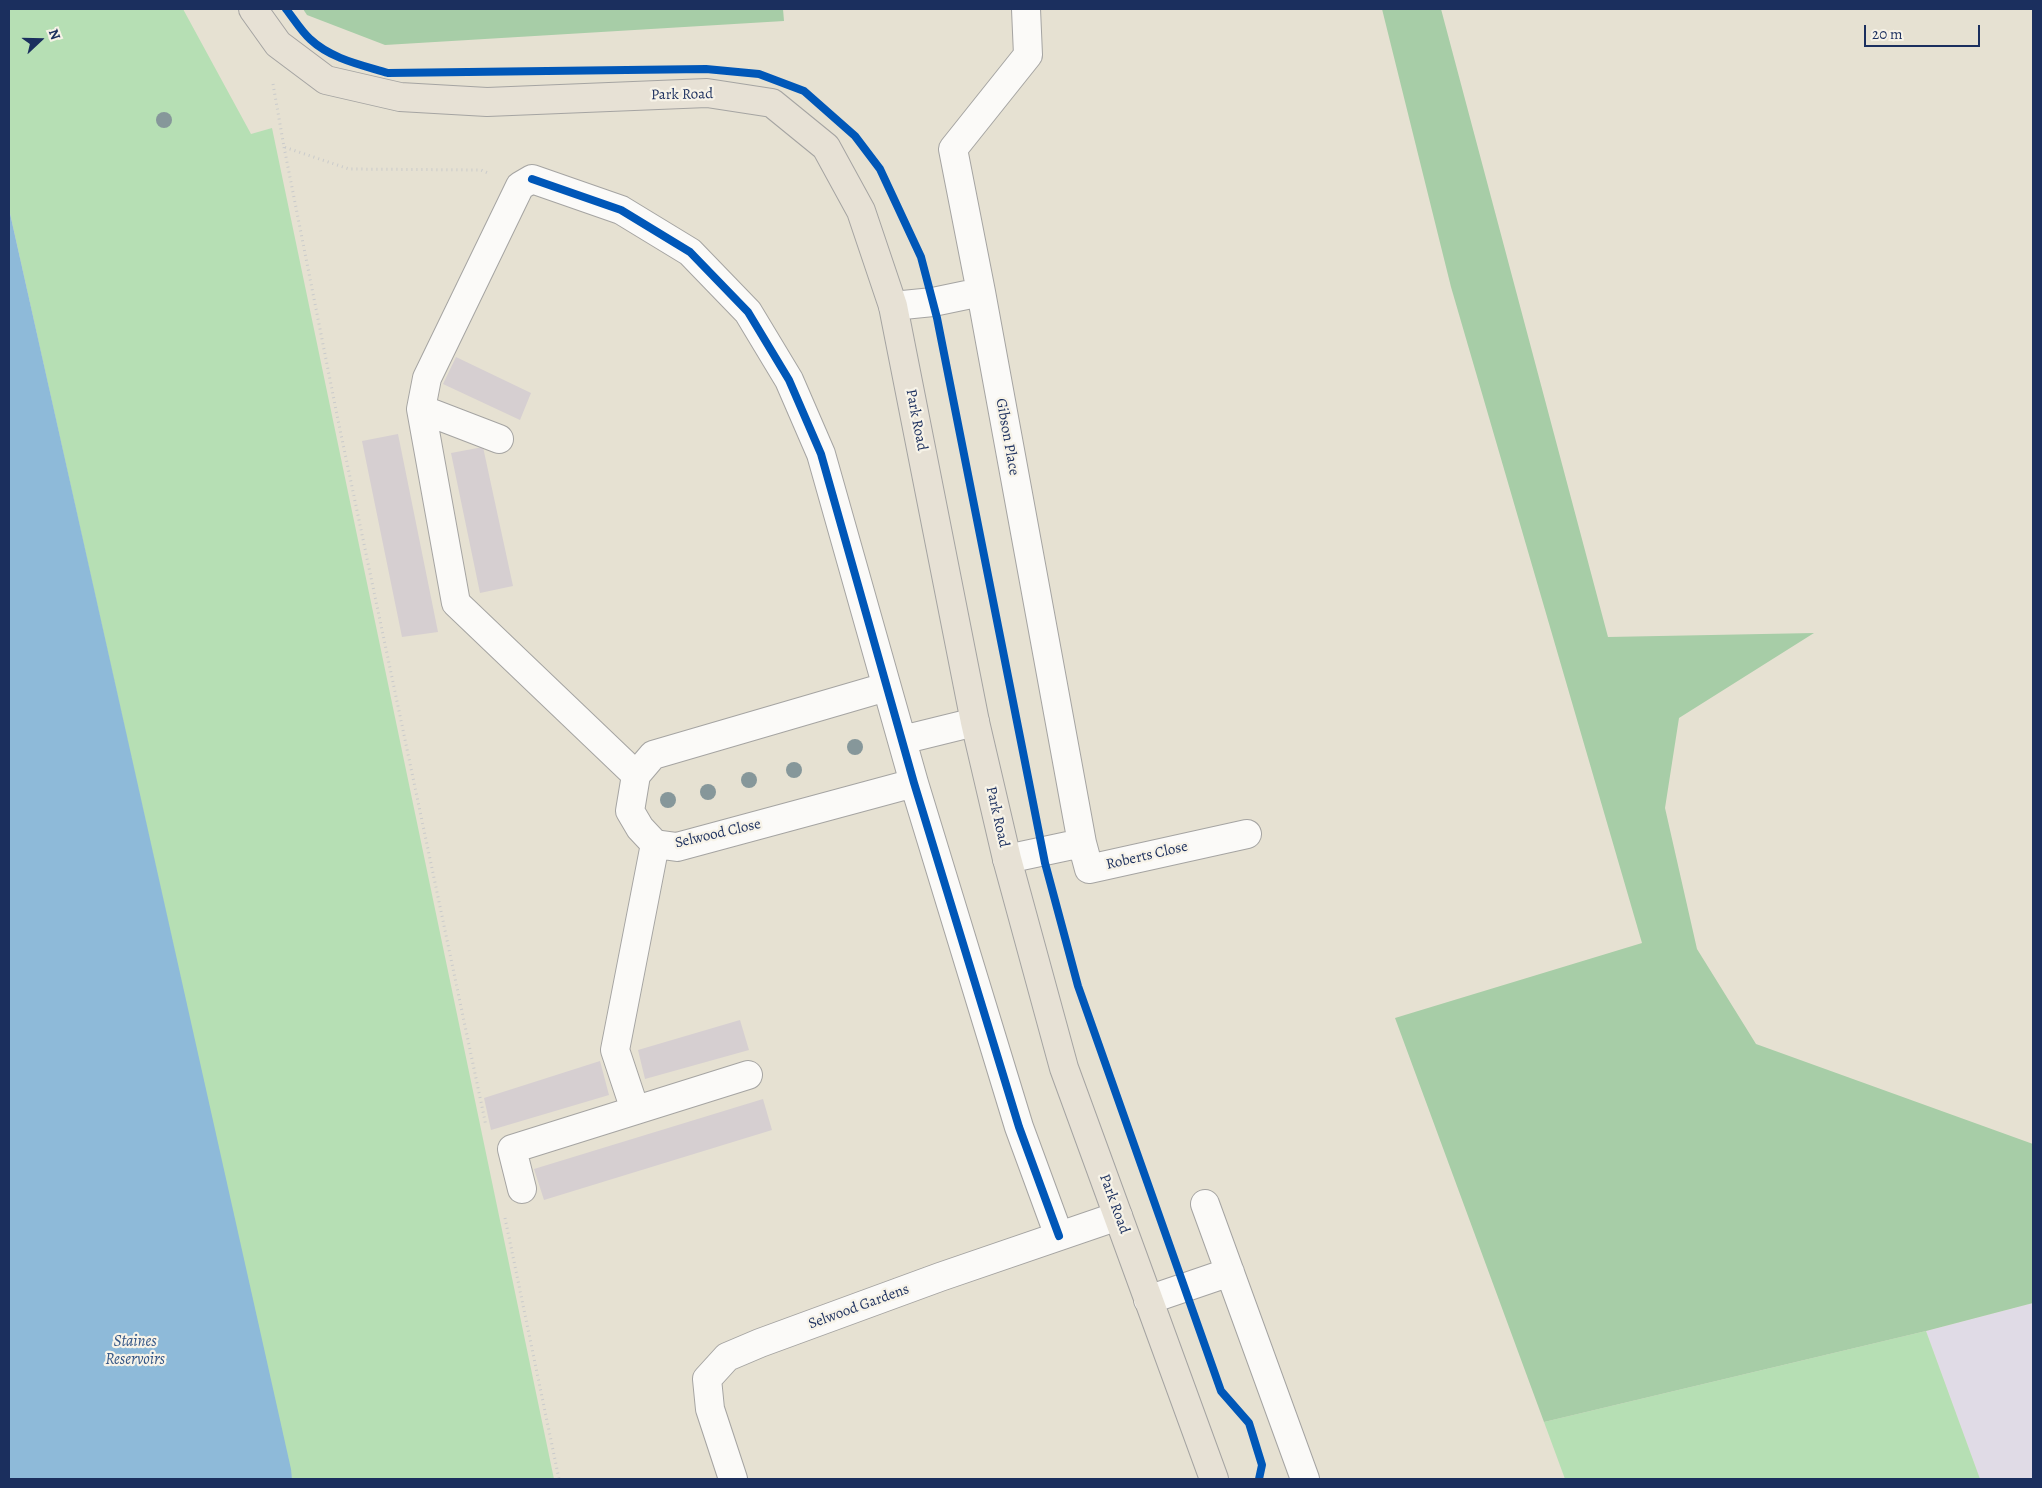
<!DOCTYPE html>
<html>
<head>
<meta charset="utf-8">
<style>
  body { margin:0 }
  #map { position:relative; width:2042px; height:1488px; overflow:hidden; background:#e6e1d2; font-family:Alegreya,serif }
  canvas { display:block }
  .frame { position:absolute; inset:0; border:10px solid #1b2f5e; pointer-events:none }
  .north { position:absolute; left:15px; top:15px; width:50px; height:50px; -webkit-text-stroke:4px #f7f3e8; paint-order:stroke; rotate:69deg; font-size:14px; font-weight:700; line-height:20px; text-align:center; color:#1b2f5e }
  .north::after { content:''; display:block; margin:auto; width:18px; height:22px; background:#1b2f5e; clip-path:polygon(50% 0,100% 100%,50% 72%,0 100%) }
  .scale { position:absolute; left:1864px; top:25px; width:116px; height:22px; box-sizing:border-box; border:2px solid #1b2f5e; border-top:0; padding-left:6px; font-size:15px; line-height:18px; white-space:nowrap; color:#1b2f5e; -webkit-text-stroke:4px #f7f3e8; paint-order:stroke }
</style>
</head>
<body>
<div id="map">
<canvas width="2042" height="1488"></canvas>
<div class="frame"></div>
<div class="north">N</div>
<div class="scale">20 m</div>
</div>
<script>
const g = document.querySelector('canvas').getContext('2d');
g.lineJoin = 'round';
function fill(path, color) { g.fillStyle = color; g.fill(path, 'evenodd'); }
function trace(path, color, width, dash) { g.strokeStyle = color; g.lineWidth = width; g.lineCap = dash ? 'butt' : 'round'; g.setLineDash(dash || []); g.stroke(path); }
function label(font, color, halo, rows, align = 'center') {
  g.font = font + ' Alegreya,serif'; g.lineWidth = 4.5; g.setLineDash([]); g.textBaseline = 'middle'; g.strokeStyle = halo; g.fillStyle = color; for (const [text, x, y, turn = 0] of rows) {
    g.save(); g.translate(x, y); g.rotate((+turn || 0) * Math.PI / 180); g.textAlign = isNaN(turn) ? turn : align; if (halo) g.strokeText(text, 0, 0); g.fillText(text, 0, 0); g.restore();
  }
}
const built = new Path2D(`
  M2033 1303V1479H1980L1926 1331Z`);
const green = new Path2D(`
  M9 9H183L251 134 272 128 554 1479H292L9 209Z
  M1926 1331 1980 1479H1565L1544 1422Z`);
const forest = new Path2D(`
  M303 9H783L784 21 385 45 307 15Z
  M1382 9H1441L1608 637 1814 633 1679 718 1665 808 1697 949 1756 1044 2033 1144V1303L1926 1331 1544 1422 1395 1018 1642 943 1451 287Z`);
const water = new Path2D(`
  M9 209 291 1469 292 1479H9Z`);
const building = new Path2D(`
  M456 357 531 393 520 420 443 384Z
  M398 434 438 632 402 637 362 441Z
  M483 447 513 586 480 593 451 453Z
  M740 1020 749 1050 645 1079 638 1050Z
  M600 1061 609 1095 491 1130 484 1098Z
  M763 1099 772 1130 544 1200 534 1169Z`);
const path = new Path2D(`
  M273 84 284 147 349 169 481 170 490 174
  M284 147 338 420 486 1126
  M505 1218 559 1479`);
const minor = new Path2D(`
  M1026 9 1028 55 953 149 981 292 1082 843
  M893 306 933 302 981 292
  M421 409 427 378 520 186 532 179 621 210 690 252 748 312 789 380 821 454 914 783 1019 1127 1059 1236
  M499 439 421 409 456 603 636 775
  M886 687 653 755 636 775 630 811 640 828 655 844 677 847 914 783
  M902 740 975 722
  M1007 859 1082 843 1089 869 1247 834
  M635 1110 615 1050 655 844
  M522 1189 512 1149 748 1075
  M1205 1204 1305 1479
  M1148 1300 1230 1272
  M733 1479 710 1409 707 1379 727 1357 760 1343 940 1277 1118 1216`);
const major = new Path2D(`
  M253 9 278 44 326 80 400 97 487 102 707 93 772 103 826 147 861 211 893 306 975 722 1007 859 1064 1068 1214 1479`);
const cycleway = new Path2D(`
  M286 9C294 19 301 31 310 39 331 59 362 65 388 73L706 69 759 74 804 91 855 136 880 169 921 257 937 318 1045 863 1078 986 1221 1391 1249 1423 1262 1465 1259 1479
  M532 179 621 210 690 252 748 312 789 380 821 454 914 783 1019 1127 1059 1236`);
const trees = [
  [164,120],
  [855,747],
  [794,770],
  [749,780],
  [708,792],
  [668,800]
];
const streetNames = [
  ["Park Road",682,95,-1],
  ["Park Road",916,420,79],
  ["Gibson Place",1007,437,80],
  ["Park Road",997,817,77],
  ["Selwood Close",718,834,-13],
  ["Roberts Close",1147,856,-13],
  ["Park Road",1114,1204,70],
  ["Selwood Gardens",859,1307,-20]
];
const waterNames = [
  ["Staines",135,1342],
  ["Reservoirs",135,1360]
];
fill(built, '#e0dbe6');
fill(green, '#b6dfb4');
fill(forest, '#a7cda7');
fill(water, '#8ebad9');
fill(building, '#d6cfd1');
trace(minor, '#a5a4a2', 30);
trace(major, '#a5a4a2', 30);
trace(path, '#cacbcb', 3, [1, 4]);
trace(minor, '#fbfaf8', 28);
trace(major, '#e7e1d5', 28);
trace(cycleway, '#0057b8', 8);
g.fillStyle = '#86979a';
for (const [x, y] of trees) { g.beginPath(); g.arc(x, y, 8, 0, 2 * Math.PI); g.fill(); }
label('15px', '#1b2f5e', '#f7f3e8', streetNames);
label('italic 16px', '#325484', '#f7f3e8', waterNames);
</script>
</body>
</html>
